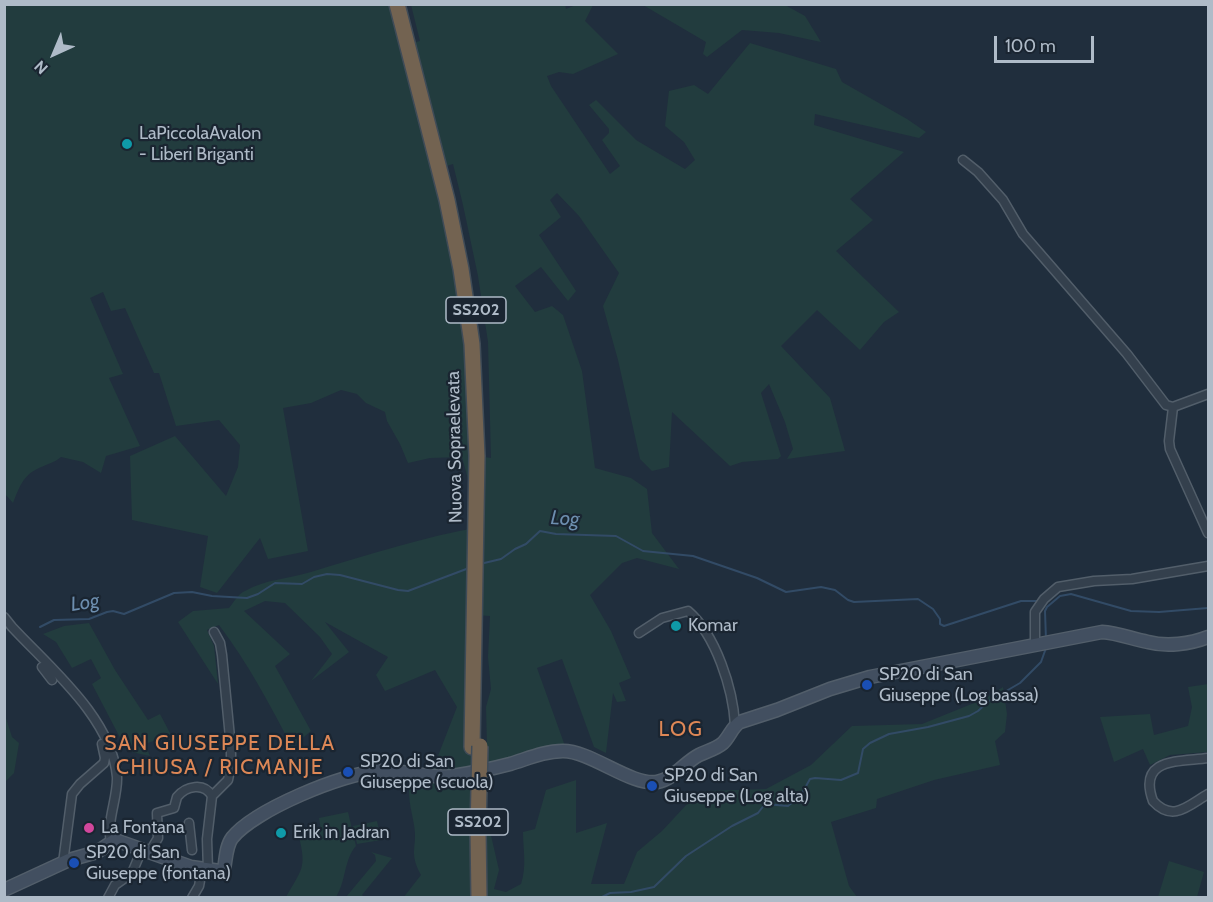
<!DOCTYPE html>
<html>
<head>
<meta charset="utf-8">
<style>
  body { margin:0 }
  #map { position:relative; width:1213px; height:902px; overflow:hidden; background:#202e3d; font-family:Cabin,sans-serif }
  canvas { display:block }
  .frame { position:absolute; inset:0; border:6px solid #afbbc8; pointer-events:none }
  .north { position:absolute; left:24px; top:24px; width:60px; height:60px; -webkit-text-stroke:4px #1a2531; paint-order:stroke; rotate:224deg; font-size:16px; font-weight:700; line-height:24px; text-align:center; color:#afbbc8 }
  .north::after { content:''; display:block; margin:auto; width:21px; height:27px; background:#afbbc8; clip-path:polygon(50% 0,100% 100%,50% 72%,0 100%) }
  .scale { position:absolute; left:994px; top:36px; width:100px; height:27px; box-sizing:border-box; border:3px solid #afbbc8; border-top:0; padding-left:8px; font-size:18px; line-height:21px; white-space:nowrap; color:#afbbc8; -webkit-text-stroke:4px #1a2531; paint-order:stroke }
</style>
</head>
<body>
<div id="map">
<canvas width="1213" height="902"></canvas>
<div class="frame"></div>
<div class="north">N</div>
<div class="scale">100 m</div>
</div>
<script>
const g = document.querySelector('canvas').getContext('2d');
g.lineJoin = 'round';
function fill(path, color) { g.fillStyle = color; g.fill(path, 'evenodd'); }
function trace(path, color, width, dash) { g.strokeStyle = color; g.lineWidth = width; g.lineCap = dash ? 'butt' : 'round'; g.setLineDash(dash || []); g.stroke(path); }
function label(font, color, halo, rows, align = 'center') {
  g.font = font + ' Cabin,sans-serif'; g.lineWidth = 4.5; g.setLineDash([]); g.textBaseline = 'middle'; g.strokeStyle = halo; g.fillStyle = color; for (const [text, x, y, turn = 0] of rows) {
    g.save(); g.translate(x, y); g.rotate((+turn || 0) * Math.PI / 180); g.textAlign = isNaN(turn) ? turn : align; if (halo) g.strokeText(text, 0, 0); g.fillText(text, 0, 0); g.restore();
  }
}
const green = new Path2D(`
  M565 4 566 9 576 5H593L585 21 618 54 573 74 559 72 547 76 551 86 610 174 620 166 602 140 609 133V129L589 105 596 100 636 140 685 169 695 160 684 142 665 126 669 91 694 85 708 94 750 43 836 69 842 82 907 119 926 132 919 138 815 114 814 125 904 152 850 199 873 220 836 251 899 312 884 322 860 350 817 310 781 346 830 398 845 451 787 459 793 449 785 422 769 384 761 393 781 456 778 459 742 462 730 466 672 412 669 467 652 471 640 459 618 360 603 306 619 273 579 216 557 193 550 200 561 217 539 235 576 291 568 301 541 267 515 286 535 312 552 306 563 315 582 371 595 468 631 478 647 489 652 533 679 569 637 558 622 563 590 595 611 631 631 678 619 683 626 701 617 702 613 693 606 753 594 747 562 659 537 668 565 746 538 757 504 759 454 770 436 772 422 770 436 761 457 707 435 670 385 691 376 675 388 657 325 622 349 652 311 681 332 654 320 637 285 603 265 601 244 611 290 654 275 666 311 731 292 747C270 705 248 663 219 625L207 630 214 646 218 684 178 622 193 611 229 608C234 602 238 594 245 591 266 579 288 579 311 572 367 555 423 537 481 527L462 457 430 458 408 463 400 444 387 421 385 412 366 403 357 394 341 390 311 403 283 408 308 551 268 559 260 538 217 593 200 587 208 536 132 520 130 456 175 436 226 496 238 467 240 445 219 420 176 426 159 373H154L125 308 111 311 103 292 90 298 123 374 109 378 140 446 106 456 101 473 83 462 61 457C54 463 47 464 39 468 23 475 19 488 13 503L5 494V5H392L401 46 420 41 411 5ZM453 164 463 205 478 276 488 342 491 458 472 455 464 335 447 230 434 170ZM475 615 490 616 488 657 491 689 486 707 487 746H467L465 678Z
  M643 5H785L805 16 821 42 779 33 742 30 707 57 703 54 706 42Z
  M89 623 115 670 148 720 160 714 171 735 145 744 150 756 127 751 92 684 101 678 91 659 72 668 56 642 43 634 64 626Z
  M1208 684V752L1170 755 1150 765 1143 749 1114 762 1100 717 1150 714 1154 735 1188 726 1192 707 1188 687Z
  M1003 687 1007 714 1005 732 995 741 1000 765 934 780 877 799 876 808 831 822 849 886 857 897 403 898 421 875C408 851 418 848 414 825 411 808 407 796 410 778L426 779 440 784 487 775 486 814 499 870 494 889 506 892 521 884C527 866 523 850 523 832L535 829 546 790 576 780V833L607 823 591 884H624L637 852 662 831 689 802 704 791 766 789 811 765 852 726 922 724 984 699Z
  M5 715 12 737 19 743 14 773 5 782Z
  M348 812 356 846C344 859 346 882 336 897H286C301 870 307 869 299 837L321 831 319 818Z
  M377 821 381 840 357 844 353 826Z
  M371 852 392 858 362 895 364 897H346L376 861 375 855Z
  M1169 861 1204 872 1197 897H1158Z`);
const stream = new Path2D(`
  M480 564 501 559 515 549 526 544 540 531 556 534 616 536 643 551 693 556 757 578 786 592 821 587 835 590 848 600 854 602 918 599 933 609 940 619V624L944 626 1021 601H1039
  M40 627 54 620 89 619 107 612 113 611 124 614 174 593 192 592 212 596 247 598 258 594 275 583 302 584 314 577 327 574 340 575 398 590 408 591 469 568
  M1046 640 1045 611 1047 607 1060 596 1071 594 1131 611 1159 612 1208 608
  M600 898 610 893 631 892 654 887 686 856 732 826 758 813 765 804 788 806 801 795 810 779 815 778 841 780 858 773 863 749 870 743 889 734 928 727 969 716 978 711 989 701 1020 683 1041 662 1046 648`);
const street = new Path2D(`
  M963 160 978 172 1003 200 1023 234 1127 354 1166 405 1173 407
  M1173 407 1169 441 1170 449 1208 533
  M1173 407 1208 394
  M4 617 12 627C49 667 112 718 117 777 118 797 106 822 111 841
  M639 633 662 618 688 611C716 635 733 689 735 725
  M1035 644V612L1044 599 1058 587 1094 581 1132 579 1208 566
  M42 667 52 680
  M1208 758C1180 762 1137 757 1153 801 1173 823 1189 805 1208 794
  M189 823 192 850
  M149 853 158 838 157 813 174 808 177 797C186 786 204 782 212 796
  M63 863 72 794 80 784 104 763 105 758 102 744
  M208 870 207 839 212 796 228 780 231 765V748L222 655 220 643 214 632
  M108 898 115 885 132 873 142 849
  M192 898 199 886 202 870`);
const secondary = new Path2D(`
  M4 890 69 860 97 852 115 840 191 867 220 871 224 869C226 859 226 846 232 838 254 810 344 773 379 771 404 769 427 779 452 776 471 773 491 769 510 764 527 759 544 751 563 751 591 751 631 786 657 782 674 779 685 762 699 755 707 751 716 749 723 743 730 736 732 727 740 722L777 710 830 689 870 677 1102 632C1118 633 1132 639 1148 642 1167 647 1190 644 1208 637`);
const highway = new Path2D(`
  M397 4 447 200 461 269 472 344 477 456 472 747`);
const highwayBridge = new Path2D(`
  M479 898 478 830 480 746`);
const markers = [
  [127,144,6,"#0f9aa8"],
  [676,626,6,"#0f9aa8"],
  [867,685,6,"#1a4fb4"],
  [348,772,6,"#1a4fb4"],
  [652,786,6,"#1a4fb4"],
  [89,828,6,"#d1479c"],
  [281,833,6,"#0f9aa8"],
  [74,863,6,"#1a4fb4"]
];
const shields = [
  [476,310,60],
  [478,822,60]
];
const shieldNames = [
  ["SS202",476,310],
  ["SS202",478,822]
];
const poiNames = [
  ["LaPiccolaAvalon",139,134],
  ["- Liberi Briganti",139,155],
  ["Komar",688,626],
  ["SP20 di San",879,675],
  ["Giuseppe (Log bassa)",879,696],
  ["SP20 di San",360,762],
  ["Giuseppe (scuola)",360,783],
  ["SP20 di San",664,776],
  ["Giuseppe (Log alta)",664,797],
  ["La Fontana",101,828],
  ["Erik in Jadran",293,833],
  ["SP20 di San",86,853],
  ["Giuseppe (fontana)",86,874]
];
const streetNames = [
  ["Nuova Sopraelevata",455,447,-91]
];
const waterNames = [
  ["Log",565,519,4],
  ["Log",85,603,-9]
];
const quarterNames = [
  ["LOG",681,730],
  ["SAN GIUSEPPE DELLA",220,744],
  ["CHIUSA / RICMANJE",220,768]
];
fill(green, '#223c3e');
trace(stream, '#324b66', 2);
trace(street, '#525e6a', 11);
trace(secondary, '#525e6a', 15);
trace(highway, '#3f4b57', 18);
trace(street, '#34404d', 8);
trace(secondary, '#424f60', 12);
trace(highway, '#736351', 15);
trace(highwayBridge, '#3f4b57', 18, []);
trace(highwayBridge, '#736351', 15);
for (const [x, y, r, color] of markers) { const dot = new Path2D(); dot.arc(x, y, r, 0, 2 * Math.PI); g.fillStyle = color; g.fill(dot); trace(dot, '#1a2531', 2); }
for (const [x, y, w] of shields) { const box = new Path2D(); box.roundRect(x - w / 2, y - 13, w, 26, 4.5); g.fillStyle = '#1a2531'; g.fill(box); trace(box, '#afbbc8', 1.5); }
label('bold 16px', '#afbbc8', null, shieldNames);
label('18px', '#afbbc8', '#1a2531', poiNames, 'left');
label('18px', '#afbbc8', '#1a2531', streetNames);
label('italic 20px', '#6d8eaf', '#1a2531', waterNames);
g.letterSpacing = '1.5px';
label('21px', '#dd8756', '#1a2531', quarterNames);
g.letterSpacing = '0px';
</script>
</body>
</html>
